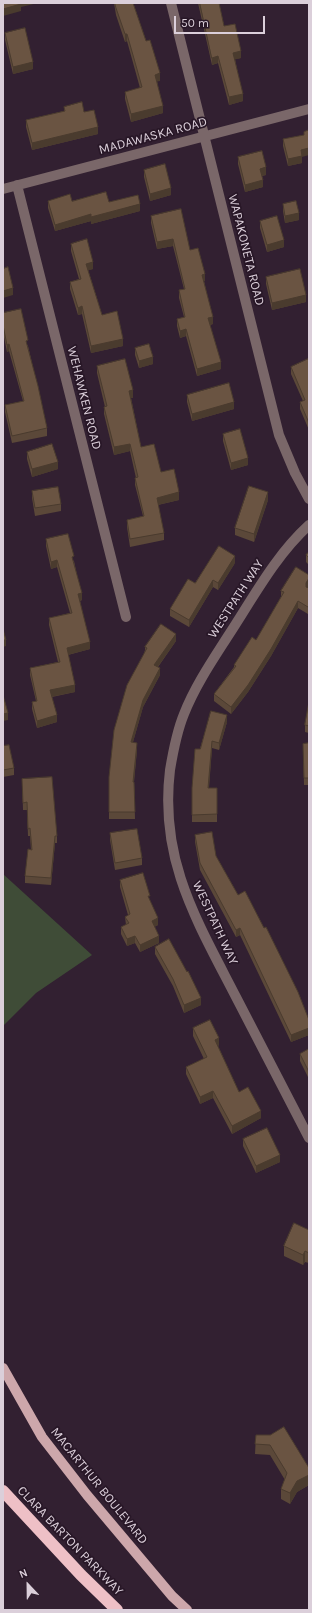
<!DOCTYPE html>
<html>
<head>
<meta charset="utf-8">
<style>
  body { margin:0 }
  #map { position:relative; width:312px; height:1613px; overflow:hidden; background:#322031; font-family:Karla,sans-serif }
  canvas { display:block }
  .frame { position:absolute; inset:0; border:4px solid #dbcfda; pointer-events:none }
  .north { position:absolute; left:8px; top:1565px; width:40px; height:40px; -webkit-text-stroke:3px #281727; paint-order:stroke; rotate:338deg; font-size:11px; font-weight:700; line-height:16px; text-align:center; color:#dbcfda }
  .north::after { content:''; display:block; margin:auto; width:14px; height:18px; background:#dbcfda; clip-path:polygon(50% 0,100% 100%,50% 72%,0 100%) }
  .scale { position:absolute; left:174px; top:16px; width:91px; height:18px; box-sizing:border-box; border:2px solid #dbcfda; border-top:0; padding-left:5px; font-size:12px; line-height:14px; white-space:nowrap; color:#dbcfda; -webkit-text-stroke:3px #281727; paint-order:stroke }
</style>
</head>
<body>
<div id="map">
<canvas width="312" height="1613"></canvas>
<div class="frame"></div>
<div class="north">N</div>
<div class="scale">50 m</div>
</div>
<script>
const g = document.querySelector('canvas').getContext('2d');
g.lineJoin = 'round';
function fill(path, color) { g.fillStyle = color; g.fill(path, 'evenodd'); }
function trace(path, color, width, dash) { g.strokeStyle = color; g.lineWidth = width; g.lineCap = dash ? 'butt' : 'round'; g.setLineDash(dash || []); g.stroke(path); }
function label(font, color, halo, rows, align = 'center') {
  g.font = font + ' Karla,sans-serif'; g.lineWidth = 3.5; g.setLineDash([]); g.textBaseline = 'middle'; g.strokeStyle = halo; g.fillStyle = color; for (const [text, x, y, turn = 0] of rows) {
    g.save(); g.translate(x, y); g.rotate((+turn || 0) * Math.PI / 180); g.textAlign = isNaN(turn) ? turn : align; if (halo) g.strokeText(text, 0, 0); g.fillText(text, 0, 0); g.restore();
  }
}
const green = new Path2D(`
  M3 874 92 955 36 993 3 1026Z`);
const minor = new Path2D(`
  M171 3 279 435 295 473 309 499
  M17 185 126 617
  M3 189 309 109
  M309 525C275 556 253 598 228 636 212 661 195 686 184 714 177 731 173 752 170 770 159 860 197 921 236 997 260 1044 285 1091 309 1138`);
const major = new Path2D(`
  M3 1368 42 1437 87 1495 172 1596 187 1610`);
const highway = new Path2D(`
  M3 1491 81 1575 117 1610`);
const wall = new Path2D(`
  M114 3H133L160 81H157L163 113 131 122 125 99V92L140 88 127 41 125 42 116 15Z
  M198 3H219L224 26 241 58 235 59 243 101 229 105 218 63 212 65Z
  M5 33 33 69 13 74 5 40Z
  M64 107 98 134 32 150 26 127V120L64 111Z
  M309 130 302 157V163L288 166 283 146V139L304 135V132Z
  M238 157 266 175 262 176 263 187 245 192 238 164Z
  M144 170 171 195 150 201 144 177Z
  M48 201 109 202 140 211 91 224V221L55 231 48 208Z
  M283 204 299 220 285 223 283 211Z
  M151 216 190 250 205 281H204L213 324 210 325 221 369 197 376 186 336 180 338 177 326V319L184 317 179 298V290L184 289 173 246 157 249 151 223Z
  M260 221 284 247 267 252 260 228Z
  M71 244 93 269 88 270 102 315 123 346 91 353 82 314 78 315 70 289V282L79 279 71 251Z
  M266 277 306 302 272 310 266 284Z
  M3 313 28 346 47 428V436L12 443 5 412V405L23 401 9 351 7 352 3 332Z
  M135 348 153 364 139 368 135 355Z
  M309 362V430L300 409V402L303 401 291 374V367Z
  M97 366 133 398H131L141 447 161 472 179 500 158 505 164 533V540L130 547 127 527V520L143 516 135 485V478H136L130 451 114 455 104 414V407H105L97 373Z
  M187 395 234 409 192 421 187 402Z
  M223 434 248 465 231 470 223 441Z
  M27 452 58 469 32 477 27 459Z
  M32 491 61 504V511L35 516 32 498Z
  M268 500 254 542 235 535V528Z
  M46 539 74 561 82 600 80 601 90 649 68 655 75 692 52 697 57 722 37 728 32 709V702L36 701 30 675V668L58 662 49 625V618L70 613 57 567 51 569 46 546Z
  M309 552V565L306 562V555Z
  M235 563 218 590 213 587 189 627 170 616V609L195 583Z
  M307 588H309L308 614 298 608 271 656 248 692 231 714 214 701V694L234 667V665L256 640 281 597V591Z
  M176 641 158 667 160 675 143 707 133 742 137 750 134 782 135 819H109V777L145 650V647Z
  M309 702V733L305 732V725Z
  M227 722 219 750 212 748 209 788H217V822H192V788L200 749Z
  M309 743V785H304L303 744Z
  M3 746 14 768V775L3 777Z
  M22 779 57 836V843H55L51 885 25 883V876L31 850 30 836H28L27 810H23Z
  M110 833 142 858V865L115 870 110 840Z
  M195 835 216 856 309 1020V1035L291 1042 240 935 236 937 200 870 195 842Z
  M120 880 150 901 158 925 154 927 159 943 140 952 135 943 127 946 121 934V927L126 925 125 917 128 915 120 887Z
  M155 947 201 1005 184 1013 173 986 155 954Z
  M193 1028 219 1045 218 1046 239 1092 261 1118 232 1134 213 1098 200 1104 186 1074V1067L204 1059 193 1036Z
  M309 1049V1079L300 1061V1054Z
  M243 1139 280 1162 256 1173 243 1146Z
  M309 1230V1263L305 1262 303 1265 284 1256V1246Z
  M256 1435 309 1468V1485L297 1492 290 1504 281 1499V1489L285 1480 270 1455 255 1454Z`);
const shadedWall = new Path2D(`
  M20 3H38L21 7V11L3 16V9Z
  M125 34H127V41L125 42Z
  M241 51V58L233 60V53Z
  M218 56V63L212 65V58Z
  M33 62V69L13 74V67Z
  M160 73V81L155 82V75Z
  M243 94V101L229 105V97Z
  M163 106V113L131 122V114Z
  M98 127V134L32 150V143Z
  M309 148V155L302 157V163L288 166V159L301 150Z
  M266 167V175L260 176V169Z
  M263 180V187L245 192V185Z
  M171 188V195L150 201V194Z
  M140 204V211L91 224V217Z
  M299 213V220L285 223V216Z
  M91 214V221L55 231V225Z
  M173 239V246L157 249V242Z
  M284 240V247L267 252V245Z
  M93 262V269L86 271V264Z
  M205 274V281L202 282V275Z
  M13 288V295L3 298V291Z
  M306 295V302L272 310V303Z
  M82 306V314L78 315V308Z
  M213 317V324L208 325V318Z
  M186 329V336L180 338V331Z
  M123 339V346L91 353V346Z
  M9 344V351L7 352V345Z
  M153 357V364L139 368V361Z
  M221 362V369L197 376V369Z
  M133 390V398H129V391Z
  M234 402V409L192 421V414Z
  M130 444V451L114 455V447Z
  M248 458V465L231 470V463Z
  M58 462V469L32 477V469Z
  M179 492V500L157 505V498Z
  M268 492V500L254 542V534Z
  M235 556V563L218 590V583Z
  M57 560V567L51 569V562Z
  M309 578V585L306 590V583Z
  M213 580V587L189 627V620Z
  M82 593V600L78 601V594Z
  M298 601V608L271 656 248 692 231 714V707Z
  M309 605V612L308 614V607Z
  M176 634V641L154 672V665Z
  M3 640H6V646L3 647Z
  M90 642V649L67 655V648Z
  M160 668V675L143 707 131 749V742L143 700Z
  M75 685V692L50 697V690Z
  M8 713V720L3 721V714Z
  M57 715V722L37 728V721Z
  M227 715V722L219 750V743Z
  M212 741V748L208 796V788Z
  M137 743V750L133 789V782Z
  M55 836V843L51 885V878Z
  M158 918V925L152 928V921Z
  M240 928V935L236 937V930Z
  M135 936V943L127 946V939Z
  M159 936V943L140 952V945Z
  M201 998V1005L184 1013V1005Z
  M309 1028V1035L291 1042V1035Z
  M219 1038V1045L215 1047V1040Z
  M213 1091V1098L200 1104V1097Z
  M261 1111V1118L232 1134V1126Z
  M280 1155V1162L256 1173V1166Z
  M305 1251V1262L303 1265V1255Z
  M309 1475V1485L297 1492 290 1504V1493L297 1481Z`);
const building = new Path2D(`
  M3 3H21V4L3 9Z
  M115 3H133L146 41 150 40 160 73 155 75 163 106 131 114 125 92 142 87 127 34H125L116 8Z
  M200 3H219L224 26 235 24 241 51 233 53 243 94 229 97 218 56 212 58Z
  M25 28 33 62 13 67 5 33Z
  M82 102 84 112 94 110 98 127 32 143 26 120 65 111 64 107Z
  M309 130V148L301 150 302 156 288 159 283 139 304 135V132Z
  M262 151 266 167 260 169 263 180 245 185 238 157Z
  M165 164 171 188 150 194 144 170Z
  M106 192 109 202 138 195 140 204 91 217V214L55 225 48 201 70 194 72 201Z
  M296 201 299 213 285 216 283 204Z
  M181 209 190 250 198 248 205 274 202 275 213 317 208 318 221 362 197 369 186 329 180 331 177 319 185 317 179 290 185 289 173 239 157 242 151 216Z
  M277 216 284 240 267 245 260 221Z
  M87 239 93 262 86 264 102 315 117 311 123 339 91 346 82 306 78 308 70 282 81 279 71 244Z
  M8 267 13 288 3 291V269Z
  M300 269 306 295 272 303 266 277Z
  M21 309 28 340 26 341 38 386 47 428 12 436 5 405 24 401 9 344 7 345 3 325V313Z
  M149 344 153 357 139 361 135 348Z
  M125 359 133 390 129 391 141 447 154 444 161 472 174 469 179 492 157 498 164 533 130 539 127 520 144 516 135 478 138 477 130 444 114 447 104 407 107 406 97 366Z
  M308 359 309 362V423L300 402 305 400 291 367Z
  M229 383 234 402 192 414 187 395Z
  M240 429 248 458 231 463 223 434Z
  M52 444 58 462 32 469 27 452Z
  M249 486 268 492 254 534 235 528Z
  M58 487 61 504 35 508 32 491Z
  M68 534 74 556 72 557 82 593 78 594 90 642 67 648 75 685 50 690 57 715 37 721 32 702 37 701 30 668 60 662 49 618 72 613 57 560 51 562 46 539Z
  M219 546 235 556 218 583 213 580 189 620 170 609 188 579 195 583Z
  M309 552V558L306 555Z
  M296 567 309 575V578L306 583V587L309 588V605L308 607 298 601 271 649 248 685 231 707 214 694 236 666 234 665 252 637 256 640 284 592 281 591Z
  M161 624 176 634 154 665 160 668 143 700 131 742 137 743 133 782H134L135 812H109V777L114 730 127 685 147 648 145 647Z
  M3 629 6 640H3Z
  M3 695 8 713 3 714Z
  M309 702V726L305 725Z
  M211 711 227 715 219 743 212 741 208 788H217V814L192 815V788L195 749H200Z
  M309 743V778H304L303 744Z
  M9 745 14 768 3 770V746Z
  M52 777 57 836H55L51 878 25 876 28 849 32 850 30 828 28 829 27 802 23 803 22 779Z
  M137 829 142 858 115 863 110 833Z
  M212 832 216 856 238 895 245 891 264 928 266 927 298 992 309 1020V1028L291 1035 240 928 236 930 200 863 195 835Z
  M143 873 150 896H148L158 918 152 921 159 936 140 945 135 936 127 939 121 927 129 923 125 917 130 914 120 880Z
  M169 939 187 972 188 971 201 998 184 1005 173 979 155 947Z
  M210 1020 219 1038 215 1040 239 1092 248 1087 261 1111 232 1126 213 1091 200 1097 186 1067 207 1057 193 1028Z
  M309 1049V1072L300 1054Z
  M267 1128 280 1155 256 1166 243 1139Z
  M294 1223 309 1230V1253L305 1251 303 1255 284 1246Z
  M284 1427 309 1468V1475L297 1481 290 1493 281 1489 287 1473 270 1445 255 1444 256 1435H270Z`);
const streetNames = [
  ["MADAWASKA ROAD",153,136,-15],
  ["WAPAKONETA ROAD",246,250,76],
  ["WEHAWKEN ROAD",84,398,76],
  ["WESTPATH WAY",236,599,-57],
  ["WESTPATH WAY",215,923,65],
  ["MACARTHUR BOULEVARD",99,1486,51],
  ["CLARA BARTON PARKWAY",70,1541,46]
];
fill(green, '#3f4c37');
trace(minor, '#7a6769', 10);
trace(major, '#cda7ab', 10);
trace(highway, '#eec0c6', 12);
fill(wall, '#5b4839');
fill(shadedWall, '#4a3b2e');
fill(building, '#6a5442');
trace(building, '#4a3b2e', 1);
label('13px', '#dbcfda', '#281727', streetNames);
</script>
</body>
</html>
